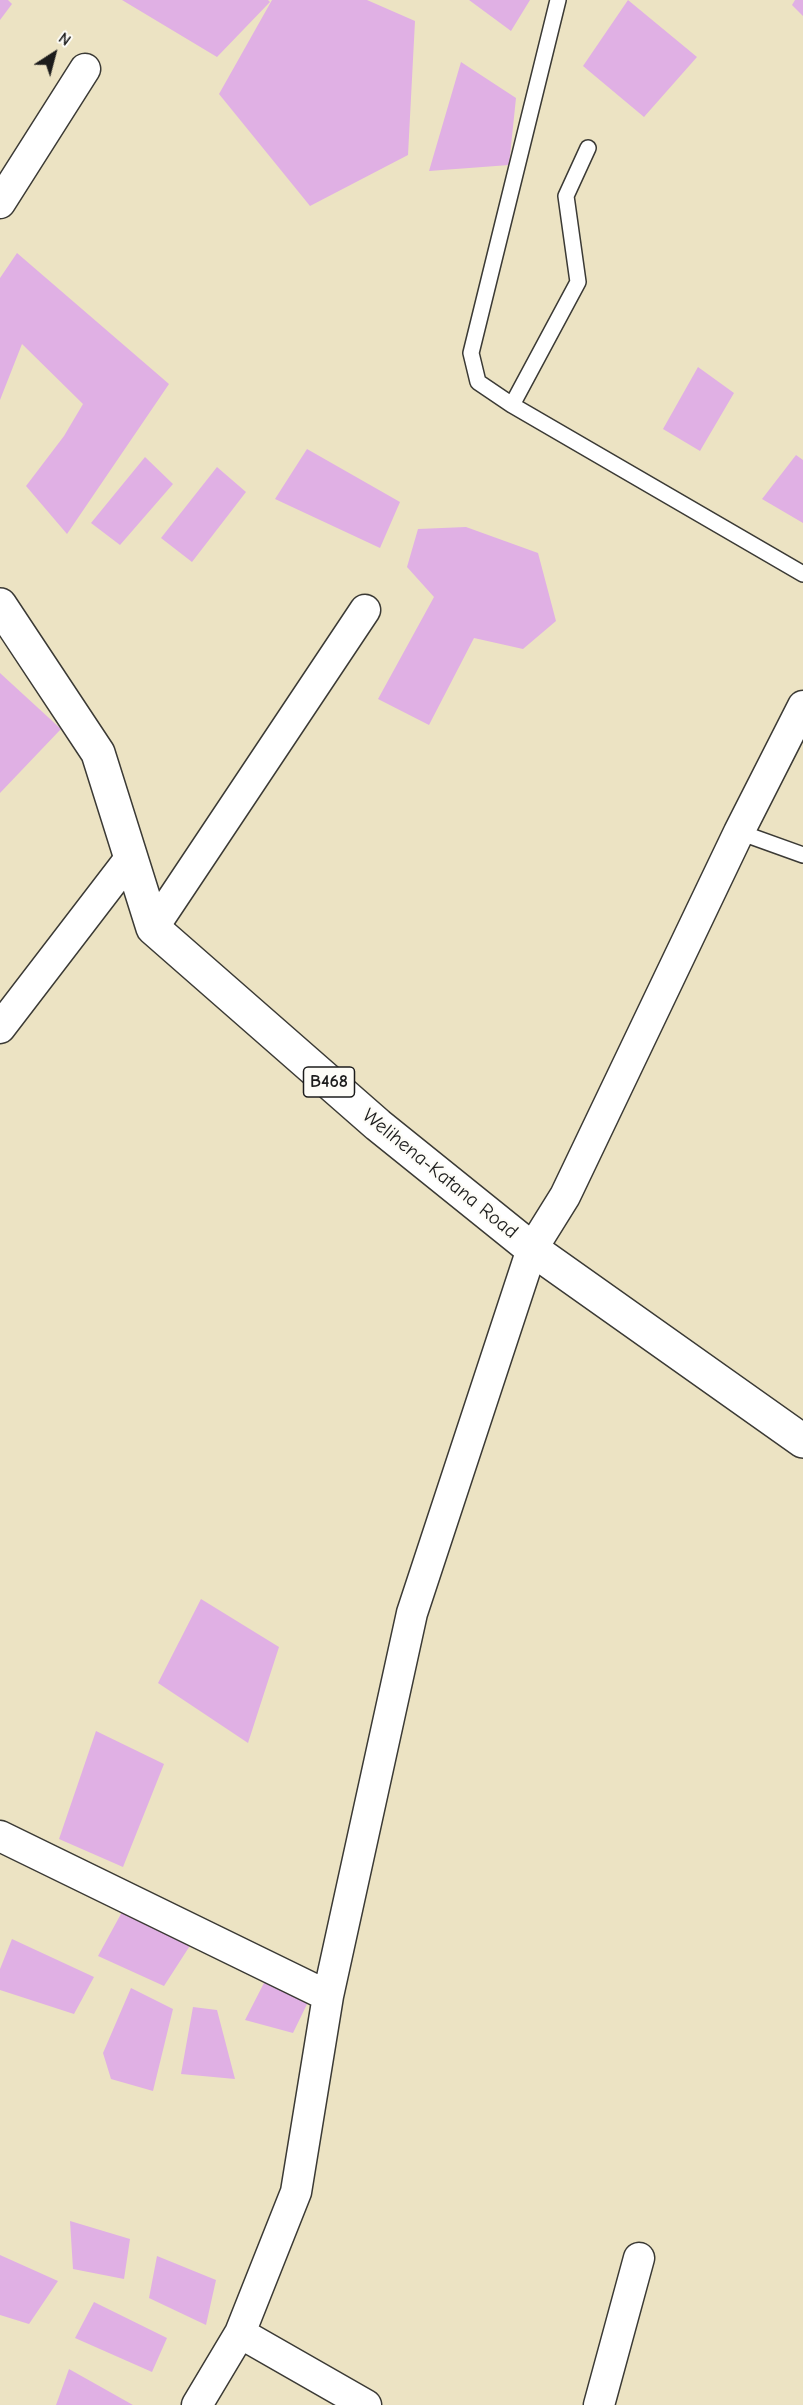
<!DOCTYPE html>
<html>
<head>
<meta charset="utf-8">
<style>
  body { margin:0 }
  #map { position:relative; width:803px; height:2405px; overflow:hidden; background:#ece3c3; font-family:"Comic Neue",sans-serif }
  canvas { display:block }
  .north { position:absolute; left:24px; top:24px; width:60px; height:60px; -webkit-text-stroke:4px #fdfcf7; paint-order:stroke; rotate:36deg; font-size:16px; font-weight:700; line-height:24px; text-align:center; color:#1c1c1c }
  .north::after { content:''; display:block; margin:auto; width:21px; height:27px; background:#1c1c1c; clip-path:polygon(50% 0,100% 100%,50% 72%,0 100%) }
</style>
</head>
<body>
<div id="map">
<canvas width="803" height="2405"></canvas>
<div class="north">N</div>
</div>
<script>
const g = document.querySelector('canvas').getContext('2d');
g.lineJoin = 'round';
function fill(path, color) { g.fillStyle = color; g.fill(path, 'evenodd'); }
function trace(path, color, width, dash) { g.strokeStyle = color; g.lineWidth = width; g.lineCap = dash ? 'butt' : 'round'; g.setLineDash(dash || []); g.stroke(path); }
function label(font, color, halo, rows, align = 'center') {
  g.font = font + ' "Comic Neue",sans-serif'; g.lineWidth = 4.5; g.setLineDash([]); g.textBaseline = 'middle'; g.strokeStyle = halo; g.fillStyle = color; for (const [text, x, y, turn = 0] of rows) {
    g.save(); g.translate(x, y); g.rotate((+turn || 0) * Math.PI / 180); g.textAlign = isNaN(turn) ? turn : align; if (halo) g.strokeText(text, 0, 0); g.fillText(text, 0, 0); g.restore();
  }
}
const building = new Path2D(`
  M0 0H8L12 4 0 20Z
  M122 0H268L270 2 217 57Z
  M272 0H367L415 21 408 155 310 206 219 94Z
  M469 0H530L511 31Z
  M628 0 697 57 644 117 583 66Z
  M795 0H803V16L792 5Z
  M461 62 516 98 509 165 429 171Z
  M17 253 169 384 67 534 26 486 64 436 83 404 22 344 0 400V278Z
  M698 367 734 393 700 451 663 429Z
  M307 449 400 502 380 548 275 499Z
  M796 455 803 460V523L762 499Z
  M145 457 173 484 120 545 91 523Z
  M217 467 246 492 192 562 161 538Z
  M466 527 538 553 556 621 523 649 474 638 429 725 378 699 434 597 407 567 418 529Z
  M0 673 61 729 0 793Z
  M201 1599 279 1647 248 1743 158 1683Z
  M96 1731 164 1764 123 1867 59 1839Z
  M122 1912 193 1941 164 1986 98 1956Z
  M12 1939 94 1977 74 2014 0 1990V1969Z
  M265 1981 309 2000 293 2033 245 2020Z
  M131 1988 173 2009 153 2091 111 2079 103 2053Z
  M193 2007 217 2010 235 2079 181 2074Z
  M70 2221 130 2239 124 2279 73 2269Z
  M0 2255 58 2281 29 2324 0 2315Z
  M157 2256 216 2280 206 2325 149 2298Z
  M94 2302 167 2338 152 2372 75 2338Z
  M69 2369 133 2405H56Z`);
const lane = new Path2D(`
  M558 0 471 353 478 382 512 405 803 574
  M512 405 578 282 566 196 588 148
  M739 832 803 855`);
const street = new Path2D(`
  M0 203 85 69
  M153 928 365 610
  M0 1028 131 857
  M0 1836 328 1996
  M240 2333 366 2405
  M197 2405 240 2333 296 2192 328 1996 412 1613 532 1249 565 1196 739 832 803 706
  M599 2405 639 2258`);
const primary = new Path2D(`
  M0 605 98 753 153 928 378 1125 532 1249 803 1441`);
const shields = [
  [329,1082,51]
];
const shieldNames = [
  ["B468",329,1082]
];
const streetNames = [
  ["Welihena-Katana Road",440,1174,39]
];
fill(building, '#e0b0e4');
trace(lane, '#3b3a35', 18);
trace(street, '#3b3a35', 33);
trace(primary, '#3b3a35', 36);
trace(lane, '#fff', 15);
trace(street, '#fff', 30);
trace(primary, '#fff', 33);
for (const [x, y, w] of shields) { const box = new Path2D(); box.roundRect(x - w / 2, y - 15, w, 30, 4.5); g.fillStyle = '#fdfcf7'; g.fill(box); trace(box, '#1c1c1c', 1.5); }
label('bold 18px', '#1c1c1c', null, shieldNames);
label('20px', '#1c1c1c', '#fdfcf7', streetNames);
</script>
</body>
</html>
